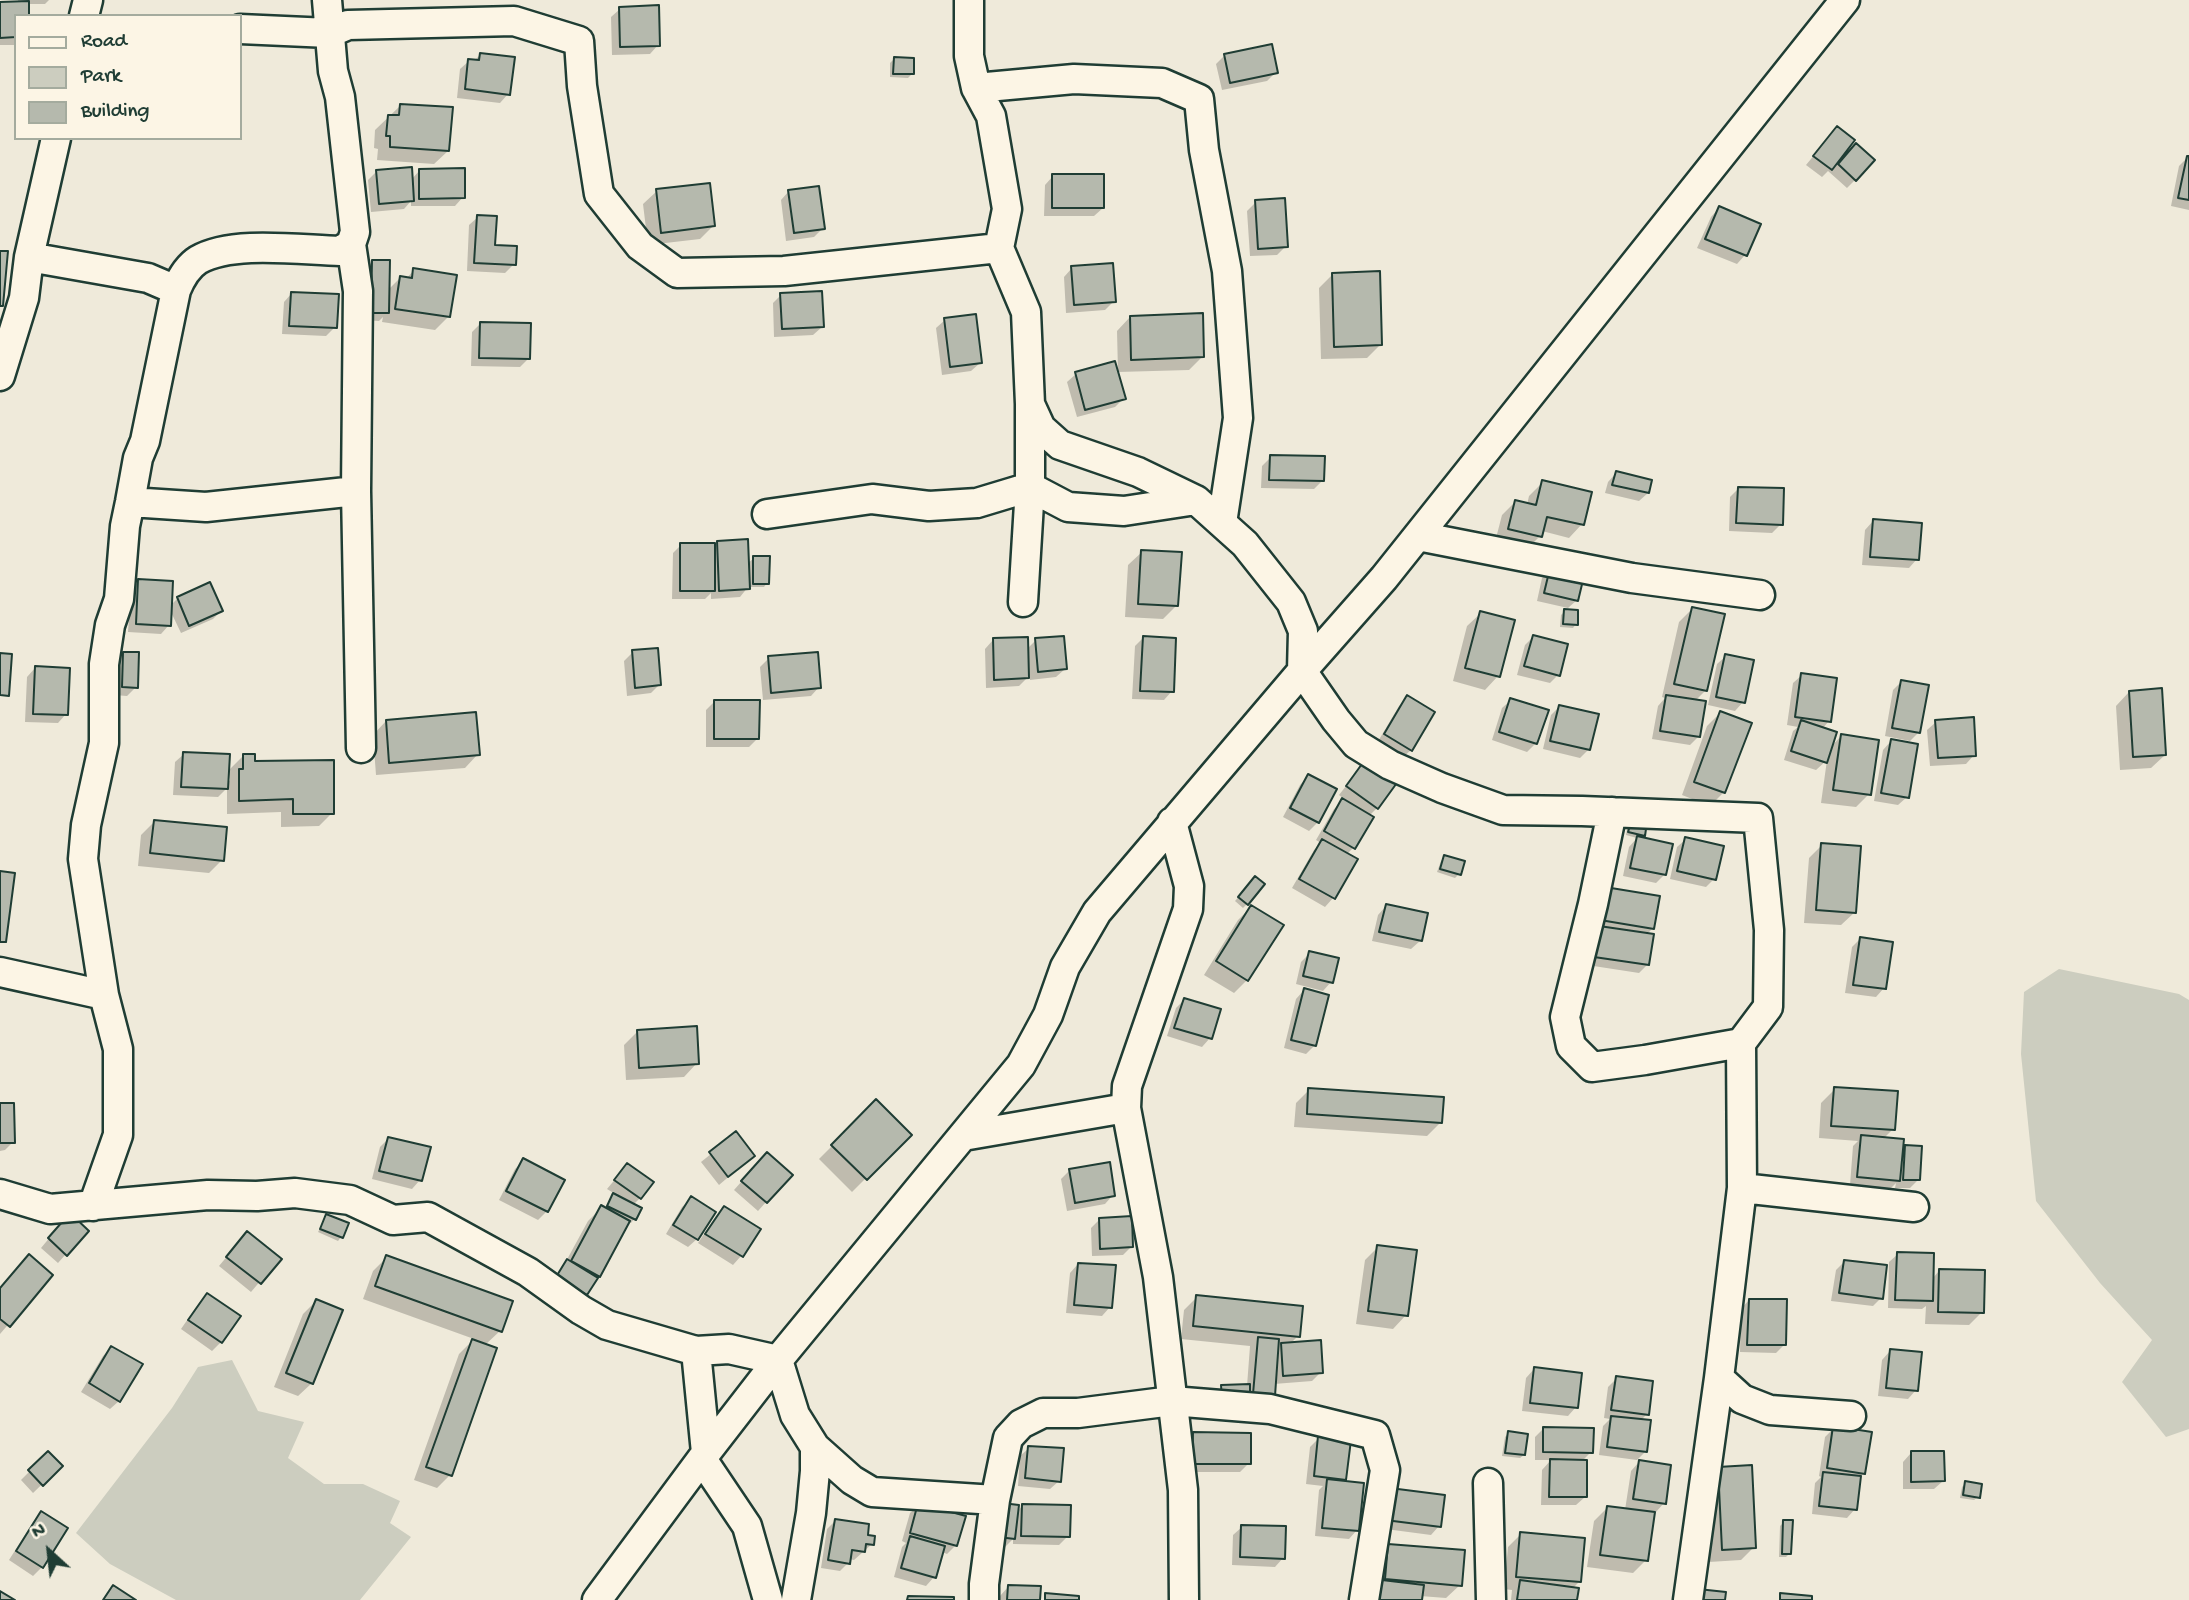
<!DOCTYPE html>
<html>
<head>
<meta charset="utf-8">
<style>
  body { margin:0 }
  #map { position:relative; width:2189px; height:1600px; overflow:hidden; background:#efeada; font-family:"Gochi Hand",sans-serif }
  canvas { display:block }
  .legend { position:absolute; left:14px; top:14px; width:228px; height:126px; box-sizing:border-box; background:#fcf5e5; border:2px solid #a4ab9e; margin:0; padding:9px 12px; list-style:none; font-size:21px; color:#1f3d34 }
  .legend li { display:flex; align-items:center; gap:14px; height:35px }
  .legend b { width:35px; border:2px solid #a4ab9e }
  .north { position:absolute; left:14px; top:1516px; width:70px; height:70px; -webkit-text-stroke:5px #fcf5e5; paint-order:stroke; rotate:333deg; font-size:19px; font-weight:700; line-height:28px; text-align:center; color:#1f3d34 }
  .north::after { content:''; display:block; margin:auto; width:24px; height:32px; background:#1f3d34; clip-path:polygon(50% 0,100% 100%,50% 72%,0 100%) }
</style>
</head>
<body>
<div id="map">
<canvas width="2189" height="1600"></canvas>
<ul class="legend">
<li><b style="height:9px;background:#fcf5e5"></b>Road</li>
<li><b style="height:19px;background:#cccdbf"></b>Park</li>
<li><b style="height:19px;background:#b5b9ad"></b>Building</li>
</ul>
<div class="north">N</div>
</div>
<script>
const g = document.querySelector('canvas').getContext('2d');
g.lineJoin = 'round';
function fill(path, color) { g.fillStyle = color; g.fill(path, 'evenodd'); }
function trace(path, color, width, dash) { g.strokeStyle = color; g.lineWidth = width; g.lineCap = dash ? 'butt' : 'round'; g.setLineDash(dash || []); g.stroke(path); }
const green = new Path2D(`
  M2059 969 2179 994 2189 1000V1429L2166 1437 2122 1382 2152 1340 2100 1283 2036 1201 2021 1054 2024 992Z
  M232 1360 258 1411 304 1422 288 1458 324 1484H363L400 1501 390 1523 411 1537 360 1600H176L110 1564 76 1533 172 1408 198 1367Z`);
const shadow = new Path2D(`
  M18 0H49L45 4H27L16 16V45H0V4L18 3Z
  M620 9 658 45 650 54 612 55 611 17Z
  M480 55 508 94 500 103 457 98 460 69 469 61H474Z
  M1225 55 1276 72 1267 81 1222 90 1216 64Z
  M894 59 912 74 908 78 890 77V63Z
  M400 106 448 151 434 164 377 160 378 149 374 148 375 130Z
  M1829 137 1838 163 1856 146 1855 180 1847 188 1828 171 1822 177 1806 165Z
  M2187 158H2189V210L2171 206 2179 166Z
  M420 170 463 197 455 206H411V201L404 209 371 212 368 180 377 171 411 180Z
  M1053 176 1103 208 1094 216H1044L1045 185Z
  M657 191 713 226 700 239 648 245 643 204Z
  M789 191 823 228 814 237 786 241 781 200Z
  M1256 202 1286 246 1277 255 1250 256 1247 211Z
  M1719 208 1758 225 1745 255 1737 264 1697 248 1711 217Z
  M478 217 494 246 514 264 505 273 467 271 469 225Z
  M372 262 388 290 400 278 406 279 414 270 449 316 435 330 382 322 383 317 379 321 363 320 364 271Z
  M1072 268 1114 301 1105 310 1066 313 1064 277Z
  M1332 275 1380 345 1367 358 1321 359 1319 288Z
  M292 293 335 327 326 336 282 334 284 302Z
  M781 295 822 327 813 335 774 337 773 303Z
  M1130 317 1202 357 1189 370 1118 372 1117 331Z
  M945 320 980 363 971 371 942 375 936 328Z
  M481 323 528 359 520 367 471 366 472 332Z
  M1076 374 1124 398 1115 407 1077 417 1067 382Z
  M1271 457 1323 480 1314 489 1261 488 1262 466Z
  M1616 473 1648 493 1639 501 1605 493 1608 482Z
  M1543 482 1582 524 1569 538 1542 531 1540 536 1527 549 1495 542 1502 515 1515 502 1527 505 1529 496Z
  M1738 489 1781 524 1772 533 1729 531 1730 497Z
  M1873 521 1917 559 1909 568 1862 565 1865 530Z
  M717 542 747 564 754 558 767 583 764 587H748L740 597 711 599V593L705 599H672L673 553 681 545H715Z
  M1142 552 1176 606 1163 619 1125 617 1128 565Z
  M1551 569 1577 600 1568 608 1537 601 1542 578Z
  M139 581 170 606 178 598 221 611 213 619 181 633 170 610 169 625 161 634 128 632 131 590Z
  M1692 609 1706 690 1695 701 1699 736 1690 745 1652 739 1658 706 1665 698 1662 697 1679 622Z
  M1565 611 1576 624 1573 628 1560 627 1561 615Z
  M1481 613 1498 676 1485 690 1453 681 1467 626Z
  M1533 637 1558 675 1550 683 1517 675 1525 645Z
  M1143 638 1172 691 1164 700 1132 699 1135 646Z
  M993 640 1026 650 1036 640 1065 669 1056 677 1030 680V675L1019 686 986 688 985 649Z
  M633 652 659 685 651 693 627 696 624 661Z
  M123 654 136 687 127 696 114 695 115 662Z
  M1726 656 1743 702 1735 711 1708 705 1717 664Z
  M769 658 819 687 811 696 763 700 760 667Z
  M35 668 66 714 58 723 25 722 27 677Z
  M1802 675 1829 721 1822 729 1830 748 1841 736 1869 794 1856 807 1821 803 1827 760 1816 770 1784 760 1793 731 1798 727 1787 725 1793 683Z
  M1901 682 1919 732 1910 741 1885 736 1893 690Z
  M2129 692 2165 755 2151 768 2120 770 2116 706Z
  M1408 698 1411 750 1402 758 1377 743 1399 706Z
  M1511 700 1536 743 1527 752 1492 740 1502 708Z
  M715 701 758 738 749 747H706V710Z
  M1559 707 1589 749 1580 758 1543 749 1551 715Z
  M1720 713 1724 792 1710 806 1682 795 1707 726Z
  M386 721 478 754 465 768 376 775 373 735Z
  M1936 722 1974 755 1966 764 1930 766 1927 730Z
  M1891 741 1907 797 1898 805 1874 801 1883 750Z
  M184 754 227 784 230 780 229 770 244 755 332 813 319 826 281 827V812L227 814V788L218 797 173 795 175 762Z
  M1367 759 1377 808 1369 816 1353 848 1346 855 1355 860 1333 898 1325 907 1292 888 1314 850 1321 843 1316 840 1334 809 1344 799 1339 795Z
  M1308 776 1318 822 1309 831 1283 817 1300 785Z
  M154 822 222 860 209 873 138 866 141 835Z
  M1628 824 1643 835 1639 839 1665 874 1656 883 1623 876 1629 847 1637 838 1626 835Z
  M1686 839 1714 879 1706 887 1670 879 1677 847Z
  M1822 845 1855 912 1841 925 1804 923 1809 858Z
  M1444 857 1459 874 1455 878 1437 872 1441 861Z
  M1252 882 1247 904 1243 908 1235 901Z
  M1597 898 1652 929 1646 935 1648 964 1639 973 1587 965Z
  M1386 906 1420 941 1411 949 1372 941 1378 915Z
  M1251 907 1247 980 1234 993 1204 975 1238 920Z
  M1860 939 1884 988 1876 997 1845 993 1852 947Z
  M1310 953 1331 982 1323 991 1296 984 1301 962Z
  M1304 990 1315 1045 1306 1054 1284 1048 1296 999Z
  M1184 1000 1210 1038 1202 1047 1167 1036 1176 1008Z
  M637 1032 697 1063 684 1077 626 1080 624 1045Z
  M1835 1089 1893 1129 1883 1139 1901 1151 1906 1147 1918 1180 1910 1188H1895L1896 1183 1890 1189 1850 1185 1853 1146 1858 1141 1819 1138 1821 1103Z
  M1309 1090 1440 1123 1427 1136 1294 1127 1296 1103Z
  M876 1102 909 1135 852 1192 819 1159Z
  M0 1105 13 1142 5 1150 0 1151Z
  M736 1134 753 1156 719 1185 701 1162Z
  M388 1139 420 1180 412 1189 372 1179 380 1147Z
  M523 1161 547 1211 538 1220 499 1200 515 1169Z
  M758 1163 766 1202 758 1211 734 1190Z
  M627 1165 640 1198 633 1205 634 1219 631 1223 628 1222 599 1275 577 1303 549 1286 564 1265 588 1221 601 1208 605 1209 615 1194 607 1189Z
  M1070 1170 1113 1195 1105 1204 1067 1211 1061 1179Z
  M691 1199 697 1239 688 1247 666 1234 682 1207Z
  M724 1208 759 1229 741 1256 733 1265 698 1243 716 1216Z
  M327 1216 341 1237 338 1241 318 1232Z
  M1100 1219 1131 1247 1123 1255 1092 1256 1091 1228Z
  M61 1224 66 1254 58 1263 41 1248Z
  M239 1242 279 1259 251 1292 219 1266Z
  M1378 1247 1406 1315 1393 1329 1356 1324 1365 1260Z
  M1898 1254 1932 1279 1939 1271 1982 1312 1969 1325 1925 1324 1926 1306 1922 1309 1888 1308 1889 1262Z
  M29 1256 51 1275 0 1334V1288Z
  M387 1257 500 1331 485 1345 450 1475 437 1488 414 1480 459 1354 474 1339 363 1299 373 1271Z
  M1844 1262 1881 1298 1873 1306 1831 1301 1836 1270Z
  M1078 1264 1110 1307 1102 1316 1066 1313 1070 1273Z
  M208 1295 239 1316 221 1342 212 1351 181 1329 199 1303Z
  M1197 1297 1298 1336 1290 1344 1321 1372 1312 1381 1274 1384 1273 1395 1218 1403V1391L1222 1387 1247 1386 1250 1346 1181 1339 1184 1310Z
  M1749 1300 1784 1345 1776 1353 1740 1352 1741 1309Z
  M316 1301 312 1383 298 1396 274 1387 303 1314Z
  M111 1348 119 1401 110 1409 81 1392 103 1356Z
  M1890 1351 1916 1390 1908 1399 1878 1396 1882 1360Z
  M1534 1369 1576 1407 1568 1416 1522 1411 1526 1378Z
  M1617 1378 1647 1414 1640 1421 1646 1451 1637 1460 1599 1455 1603 1426 1610 1419 1604 1418 1608 1387Z
  M1544 1428 1591 1452 1582 1461 1585 1497 1576 1505H1541L1542 1470 1551 1460H1535V1437Z
  M1834 1428 1864 1473 1859 1478 1855 1509 1847 1518 1812 1514 1815 1483 1821 1477 1819 1476 1825 1437Z
  M1509 1433 1524 1455 1520 1458 1502 1456 1505 1437Z
  M1194 1434 1249 1463 1240 1472H1185V1442Z
  M1319 1438 1345 1479 1341 1482 1357 1530 1349 1539 1315 1536 1319 1490 1323 1486 1306 1484 1310 1447Z
  M1029 1448 1059 1481 1050 1489 1018 1486 1020 1456Z
  M48 1453 61 1466 33 1493 21 1480Z
  M1911 1453 1943 1481 1934 1489H1903V1462Z
  M1639 1462 1664 1503 1656 1512 1653 1511 1646 1560 1633 1573 1587 1567 1594 1521 1607 1508 1625 1510 1631 1471Z
  M1751 1467 1754 1547 1741 1560 1709 1562 1705 1482Z
  M1966 1483 1978 1497 1974 1500 1960 1498 1962 1487Z
  M1382 1498 1439 1526 1431 1535 1378 1528Z
  M919 1505 956 1545 947 1554 942 1552 934 1577 926 1586 894 1577 902 1547 906 1543 902 1541 910 1513Z
  M1022 1506 1068 1536 1059 1545 1013 1544V1539L1005 1547 991 1545Z
  M41 1513 42 1567 33 1576 9 1560 33 1522Z
  M836 1520 866 1536 872 1544 854 1560 849 1559 848 1563 840 1571 821 1568 827 1529Z
  M1784 1522 1790 1553 1786 1557H1779L1780 1526Z
  M1242 1527 1283 1558 1275 1567 1232 1565 1233 1535Z
  M1521 1534 1580 1581 1572 1589 1576 1600H1511L1512 1590 1504 1589 1508 1547Z
  M1388 1546 1460 1585 1446 1598 1420 1596V1600H1372L1375 1559Z
  M1008 1587 1038 1600H1000V1596Z`);
const building = new Path2D(`
  M29 1V16H16V37L0 38V2Z
  M659 5 660 46 620 47 619 7Z
  M1272 44 1278 73 1230 83 1224 54Z
  M480 53 515 57 510 95 465 89 468 59 479 60Z
  M894 57 914 58V74H893Z
  M400 104 453 107 449 151 390 147V136H386L388 115H399Z
  M1837 126 1855 140 1832 170 1813 156Z
  M1856 143 1875 160 1856 181 1838 164Z
  M2187 156H2189V200L2178 198Z
  M412 167 414 201 379 204 376 170Z
  M465 168V198L419 199V169Z
  M1052 174H1104V208H1052Z
  M710 183 715 226 661 233 656 189Z
  M819 186 825 229 794 233 788 190Z
  M1285 198 1288 247 1258 249 1255 200Z
  M1719 206 1761 224 1747 256 1705 239Z
  M477 215 497 216 495 245 517 246 516 265 474 263Z
  M0 251H8L3 306H0Z
  M372 260H390L389 313H371Z
  M1113 263 1116 302 1074 305 1071 266Z
  M413 268 457 275 450 317 395 309 400 276 412 278Z
  M1380 271 1382 345 1334 347 1332 273Z
  M822 291 824 327 782 329 780 293Z
  M291 292 339 294 337 328 289 326Z
  M1203 313 1204 357 1131 360 1130 316Z
  M976 314 982 363 950 367 944 318Z
  M480 322 531 323 530 359 479 358Z
  M1115 361 1126 399 1085 410 1075 372Z
  M1270 455 1325 456 1324 481 1269 480Z
  M1616 471 1652 480 1649 493 1612 485Z
  M1542 480 1592 492 1584 525 1547 517 1542 537 1508 529 1515 500 1536 505Z
  M1738 487 1784 488 1783 525 1736 523Z
  M1873 519 1922 523 1919 560 1870 557Z
  M748 539 750 589 719 591 717 541Z
  M680 543H715V591H680Z
  M1141 550 1182 552 1178 606 1138 604Z
  M753 556H770L769 584H753Z
  M1550 568 1584 576 1578 601 1544 593Z
  M138 579 173 581 171 626 136 624Z
  M210 582 223 611 189 626 177 597Z
  M1692 607 1725 614 1707 691 1674 684Z
  M1564 609 1578 610V625L1563 624Z
  M1480 611 1515 620 1500 677 1465 668Z
  M1533 635 1568 644 1560 676 1524 666Z
  M1064 636 1067 669 1038 672 1035 638Z
  M1143 636 1176 638 1174 692 1140 691Z
  M1028 637 1029 678 994 680 993 638Z
  M658 648 661 685 635 688 632 650Z
  M123 652H139L138 688 122 687Z
  M818 652 821 688 771 693 768 656Z
  M0 653 12 654 9 696 0 695Z
  M1725 654 1754 660 1745 703 1716 697Z
  M35 666 70 668 68 715 33 714Z
  M1801 673 1837 678 1831 722 1795 717Z
  M1901 680 1929 685 1920 733 1892 728Z
  M2162 688 2166 755 2133 757 2129 691Z
  M1407 695 1435 712 1412 751 1384 734Z
  M1666 695 1706 701 1700 737 1660 731Z
  M1510 698 1549 710 1537 744 1499 732Z
  M714 700H760L759 739H714Z
  M1559 705 1599 714 1590 750 1550 741Z
  M1720 711 1752 723 1725 793 1694 782Z
  M476 712 480 755 389 763 386 720Z
  M1974 717 1976 756 1938 758 1935 720Z
  M1801 720 1837 732 1827 763 1791 751Z
  M1841 734 1879 740 1871 795 1833 790Z
  M1891 739 1918 744 1909 798 1881 793Z
  M183 752 230 754 228 789 181 787Z
  M243 754H255V761L334 760V814H293V799L239 801V769H243Z
  M1367 757 1399 780 1378 809 1346 786Z
  M1308 774 1337 789 1319 823 1290 808Z
  M1342 798 1374 817 1355 849 1324 831Z
  M1632 819 1647 822 1645 836 1628 832Z
  M154 820 227 827 224 861 150 853Z
  M1637 836 1673 844 1666 875 1630 868Z
  M1685 837 1724 846 1716 880 1677 871Z
  M1322 839 1358 859 1335 899 1299 879Z
  M1821 843 1861 846 1856 913 1816 910Z
  M1444 855 1465 861 1461 875 1440 869Z
  M0 871 15 873 6 942H0Z
  M1255 876 1265 884 1248 905 1238 897Z
  M1605 887 1660 896 1654 929 1600 920Z
  M1386 904 1428 913 1422 941 1379 932Z
  M1251 905 1284 925 1248 981 1216 961Z
  M1599 926 1654 934 1649 965 1594 957Z
  M1860 937 1893 942 1886 989 1853 985Z
  M1309 951 1339 958 1333 983 1303 976Z
  M1304 988 1329 995 1316 1046 1291 1040Z
  M1184 998 1221 1009 1212 1039 1174 1028Z
  M697 1026 699 1064 639 1068 637 1030Z
  M1834 1087 1898 1091 1895 1130 1831 1126Z
  M1308 1088 1444 1097 1442 1123 1307 1114Z
  M876 1099 912 1135 867 1180 831 1145Z
  M0 1103H14L15 1143H0Z
  M736 1131 755 1156 728 1177 709 1152Z
  M1861 1135 1904 1139 1900 1181 1857 1177Z
  M388 1137 431 1147 422 1181 379 1171Z
  M1905 1145 1922 1146 1920 1180H1903Z
  M767 1152 793 1175 767 1203 741 1181Z
  M523 1158 565 1180 548 1212 506 1191Z
  M1110 1162 1115 1196 1075 1203 1069 1169Z
  M627 1163 654 1182 641 1199 614 1180Z
  M613 1193 642 1208 636 1220 607 1206Z
  M691 1196 716 1212 698 1240 673 1225Z
  M601 1205 630 1221 600 1277 571 1261Z
  M724 1206 761 1229 743 1257 705 1234Z
  M70 1213 89 1231 67 1256 48 1238Z
  M326 1214 349 1223 343 1238 320 1229Z
  M1132 1216 1133 1247 1100 1249 1099 1218Z
  M247 1231 282 1259 261 1284 226 1257Z
  M1377 1245 1417 1250 1408 1316 1368 1311Z
  M1897 1252 1934 1253 1933 1301 1895 1300Z
  M29 1254 53 1275 10 1327 0 1319V1288Z
  M386 1255 513 1301 502 1332 375 1286Z
  M567 1259 598 1278 587 1295 556 1277Z
  M1844 1260 1887 1265 1883 1299 1839 1293Z
  M1078 1263 1116 1265 1112 1308 1074 1305Z
  M1939 1269 1985 1270 1984 1313 1938 1312Z
  M207 1293 241 1316 222 1343 188 1320Z
  M1196 1295 1303 1306 1300 1337 1193 1326Z
  M316 1299 343 1310 313 1384 286 1373Z
  M1749 1299H1787L1786 1345H1747Z
  M1258 1337 1279 1339 1275 1396 1253 1394Z
  M472 1339 497 1348 452 1476 426 1467Z
  M1321 1340 1323 1373 1283 1376 1281 1343Z
  M111 1346 143 1364 120 1402 89 1383Z
  M1890 1349 1922 1352 1918 1391 1886 1388Z
  M1534 1367 1582 1373 1578 1408 1530 1403Z
  M1616 1376 1653 1381 1649 1415 1611 1410Z
  M1250 1384V1399L1222 1400 1221 1385Z
  M1611 1416 1651 1420 1647 1452 1607 1447Z
  M1833 1426 1872 1432 1865 1474 1827 1468Z
  M1543 1427 1594 1428 1593 1453 1543 1452Z
  M1508 1431 1528 1434 1525 1455 1505 1453Z
  M1193 1432 1251 1433V1464H1192Z
  M1318 1436 1351 1440 1346 1480 1314 1476Z
  M1028 1446 1064 1448 1061 1482 1025 1478Z
  M48 1451 63 1466 43 1486 28 1470Z
  M1911 1451H1944L1945 1481 1911 1482Z
  M1550 1459 1587 1460V1497H1549Z
  M1639 1460 1671 1465 1666 1504 1633 1499Z
  M1752 1465 1756 1548 1722 1550 1718 1467Z
  M1823 1472 1861 1476 1857 1510 1819 1506Z
  M1327 1479 1364 1483 1359 1531 1322 1528Z
  M1965 1481 1982 1484 1980 1498 1963 1495Z
  M1390 1488 1445 1495 1441 1527 1385 1520Z
  M918 1503 966 1516 957 1546 910 1533Z
  M1002 1503 1019 1505 1015 1539 998 1537Z
  M1022 1504 1071 1505 1070 1537 1021 1536Z
  M1607 1506 1655 1512 1648 1561 1600 1555Z
  M41 1511 68 1528 43 1568 16 1551Z
  M835 1519 869 1524 868 1535 875 1536 874 1545 866 1544 865 1552 852 1550 850 1564 828 1560Z
  M1783 1520H1793L1791 1554H1782Z
  M1241 1525 1286 1526 1285 1559 1240 1557Z
  M1520 1532 1585 1538 1581 1582 1516 1577Z
  M910 1536 945 1546 936 1578 901 1568Z
  M1388 1544 1465 1550 1462 1586 1385 1579Z
  M1382 1580 1424 1585 1422 1600H1379Z
  M1520 1580 1579 1588 1577 1600H1517Z
  M113 1585 136 1600H103Z
  M1008 1585 1041 1586 1040 1600H1007Z
  M1698 1589 1726 1592 1725 1600H1697Z
  M0 1591 15 1600H0Z
  M1045 1593 1079 1596V1600H1045Z
  M1780 1593 1812 1596V1600H1780Z
  M908 1596 954 1597V1600H907Z`);
const minor = new Path2D(`
  M969 0V56L976 88 991 116 1007 209 999 248 1026 312 1030 404V487L1068 507 1124 511 1196 500
  M84 16 88 0
  M240 29 329 33 348 25 514 21 579 41 582 86 599 194 640 246 677 273 784 271 999 248
  M976 88 1074 79 1162 83 1199 99 1204 150 1227 271 1238 418 1222 523
  M351 244 358 291 356 491 361 748
  M29 257 148 278 176 290
  M0 376 24 298 29 257 56 138
  M1030 404 1041 428 1060 445 1138 472 1196 500 1245 544 1291 602 1303 631 1302 671 1336 720 1356 744 1390 765 1442 788 1503 810 1582 811 1758 818 1769 930 1768 1007 1741 1043
  M130 502 206 507 356 491
  M767 514 872 499 929 506 977 503 1030 487 1023 602
  M1418 536 1632 578 1760 595
  M1612 812 1593 904 1565 1017 1571 1046 1592 1067 1645 1060 1741 1043 1742 1188 1719 1378 1742 1399 1770 1410 1851 1416
  M1172 822 1189 886 1188 909 1127 1086 1126 1108 1158 1277 1183 1490 1184 1600
  M0 972 104 995 83 859 86 825 104 743V664L110 625 119 599 125 526 130 502 138 458 145 441 176 290C181 278 187 267 198 260 232 240 300 250 340 251L351 244 355 232 340 97 333 71 327 0
  M963 1136 1126 1108
  M1742 1188 1914 1207
  M0 1194 50 1209 208 1195 257 1196 295 1193 350 1200 393 1220 428 1217 528 1272 581 1310 607 1325 696 1351 729 1349 778 1360 795 1415 815 1447V1471L811 1513 796 1600
  M93 1206 118 1135V1049L104 995
  M696 1351 706 1453
  M815 1447 852 1480 872 1492 995 1500
  M702 1459 747 1526 768 1600
  M1488 1483 1491 1600
  M597 1600 706 1453 778 1360 1021 1065 1048 1015 1065 967 1097 912 1302 671 1384 578 1845 0
  M984 1600V1584L995 1500 1008 1438 1021 1424 1043 1413H1078L1172 1401 1270 1409 1375 1435 1385 1470 1364 1600
  M1688 1600 1719 1378`);
fill(green, '#cccdbf');
fill(shadow, '#0003');
fill(building, '#b5b9ad');
trace(building, '#1f3d34', 2);
trace(minor, '#1f3d34', 33);
trace(minor, '#fcf5e5', 28);
</script>
</body>
</html>
